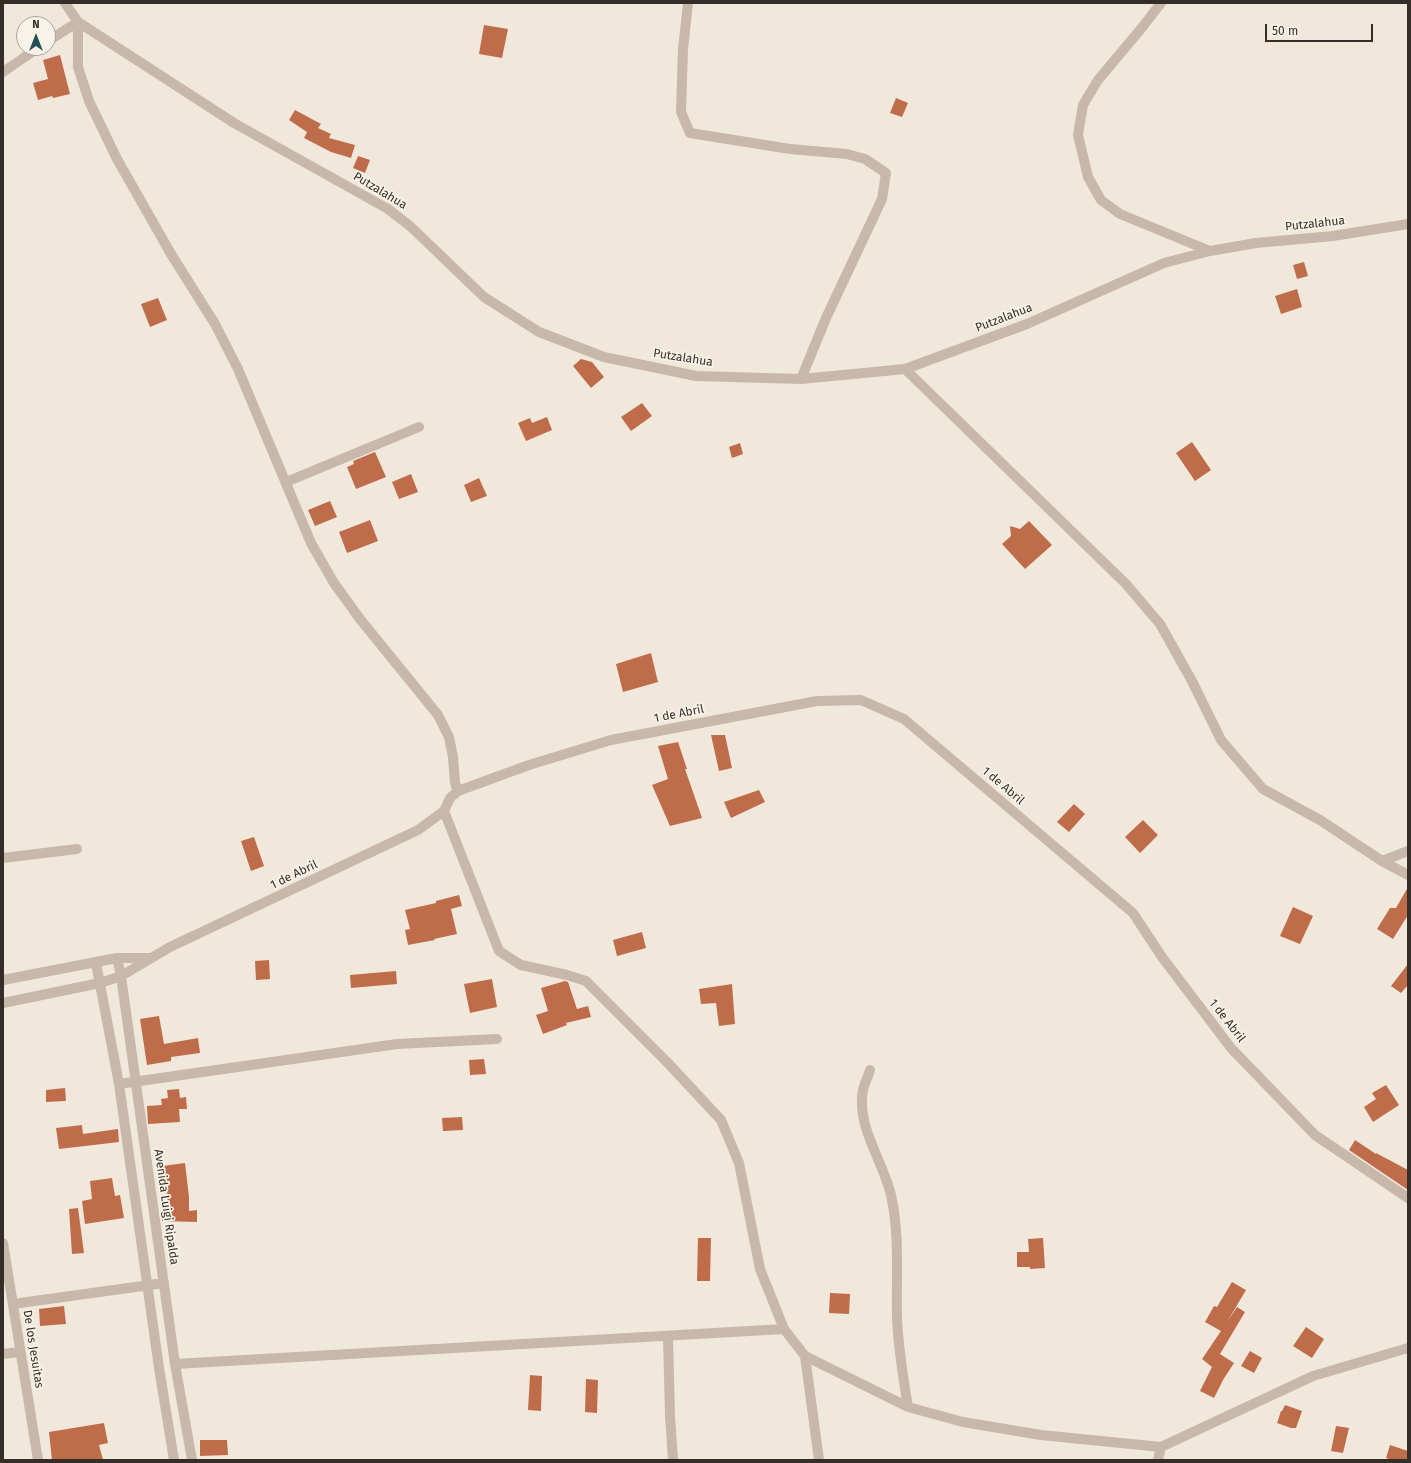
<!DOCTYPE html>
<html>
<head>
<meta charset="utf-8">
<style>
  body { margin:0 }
  #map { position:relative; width:1411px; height:1463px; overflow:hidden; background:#f1e8dc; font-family:"Fira Sans",sans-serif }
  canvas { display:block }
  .frame { position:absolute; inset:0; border:4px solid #352d28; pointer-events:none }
  .north { position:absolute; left:16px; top:16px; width:40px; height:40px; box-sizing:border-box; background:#f8f2e8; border:1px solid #aaa39b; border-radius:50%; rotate:0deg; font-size:11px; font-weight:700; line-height:16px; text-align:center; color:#352d28 }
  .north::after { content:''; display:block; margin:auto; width:14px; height:18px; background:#204f55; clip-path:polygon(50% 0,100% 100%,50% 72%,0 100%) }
  .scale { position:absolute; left:1265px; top:24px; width:108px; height:18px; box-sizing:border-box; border:2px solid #352d28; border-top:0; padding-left:5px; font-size:12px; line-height:14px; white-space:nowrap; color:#352d28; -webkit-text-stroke:3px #f8f2e8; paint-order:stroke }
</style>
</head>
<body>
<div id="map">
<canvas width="1411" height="1463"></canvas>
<div class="frame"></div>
<div class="north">N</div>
<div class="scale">50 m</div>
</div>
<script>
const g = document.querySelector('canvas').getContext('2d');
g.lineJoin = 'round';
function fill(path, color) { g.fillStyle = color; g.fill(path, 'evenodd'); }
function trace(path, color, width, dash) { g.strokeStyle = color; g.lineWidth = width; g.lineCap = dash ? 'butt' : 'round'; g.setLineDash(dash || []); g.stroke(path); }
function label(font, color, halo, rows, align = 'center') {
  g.font = font + ' "Fira Sans",sans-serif'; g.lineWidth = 3.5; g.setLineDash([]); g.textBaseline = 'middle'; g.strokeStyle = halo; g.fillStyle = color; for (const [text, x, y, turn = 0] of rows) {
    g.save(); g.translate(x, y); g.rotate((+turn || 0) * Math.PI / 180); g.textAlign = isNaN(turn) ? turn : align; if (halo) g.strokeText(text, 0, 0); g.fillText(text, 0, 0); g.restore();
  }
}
const building = new Path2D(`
  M484 25 508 29 502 58 479 54Z
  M60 55 70 94 53 98 52 96 38 100 33 83 48 79 43 60Z
  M896 98 908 103 902 117 890 113Z
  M295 110 321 124 318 128 331 134 329 138 355 145 351 158 331 152 304 138 307 132 289 120Z
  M358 156 370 160 365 173 353 168Z
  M1304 262 1308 276 1297 279 1293 265Z
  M1297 289 1302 307 1281 314 1275 296Z
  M158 298 167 320 150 327 141 304Z
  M581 359 592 362 604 377 591 388 573 366Z
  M642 403 652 416 631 431 621 417Z
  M547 417 552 430 526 441 518 423 530 418 532 423Z
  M1192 442 1211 470 1195 481 1176 453Z
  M740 443 743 454 732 458 729 447Z
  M375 452 386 477 356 489 347 467 354 464 353 461Z
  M411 474 418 492 399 499 392 482Z
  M479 478 487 496 471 502 464 485Z
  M330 501 337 517 315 526 308 510Z
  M370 520 378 541 347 553 339 532Z
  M1029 521 1052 545 1025 569 1002 544 1011 536 1010 526 1020 529Z
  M651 653 658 682 623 692 616 664Z
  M711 735H725L732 768 719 771Z
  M678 742 687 769H685L702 818 670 826 652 785 668 779 658 746Z
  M759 790 765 802 731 818 724 802Z
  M1074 804 1085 814 1069 832 1057 822Z
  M1143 820 1158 835 1140 853 1125 837Z
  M254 837 264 866 251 871 241 841Z
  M1408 887V915L1393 939 1377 929 1390 908H1396Z
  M459 895 462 906 451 909 457 934 434 939 435 940 408 945 405 930 410 929 405 910 436 903V901Z
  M1293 907 1313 916 1300 944 1280 936Z
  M642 932 646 948 617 956 613 940Z
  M269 960 270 979 256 980 255 961Z
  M1408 964V985L1401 993 1391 986Z
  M396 971 397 984 351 988 350 975Z
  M492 979 497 1007 470 1013 464 984Z
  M565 981 568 982 577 1009 588 1006 591 1017 566 1023 567 1025 543 1034 536 1015 548 1011 541 988Z
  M732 984 735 1024 719 1026 716 1003 701 1004 699 989Z
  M159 1016 164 1044 198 1038 200 1053 171 1057V1061L147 1065 140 1019Z
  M484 1059 486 1074 470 1075 469 1060Z
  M1386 1085 1399 1105 1373 1122 1364 1107 1376 1099 1372 1093Z
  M65 1088 66 1101 46 1102V1090Z
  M179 1089 180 1098 186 1097 187 1109H179L180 1122 148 1124 147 1106 162 1105 161 1099 168 1098 167 1090Z
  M462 1117 463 1130 443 1131 442 1118Z
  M82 1125 83 1134 118 1129 119 1142 59 1149 56 1128Z
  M1355 1140 1376 1154V1153L1408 1170V1190L1349 1150Z
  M185 1163 189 1197V1211L197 1210V1222L162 1221 161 1212 168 1211 167 1188 165 1189 162 1166Z
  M112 1178 115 1196 120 1195 124 1218 85 1224 82 1201 92 1199 90 1181Z
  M78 1208 84 1253 72 1254 69 1209Z
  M698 1238H711L710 1281H697Z
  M1043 1238 1045 1268 1030 1269V1267H1017V1252H1029L1028 1239Z
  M1232 1282 1246 1290 1227 1322 1237 1307 1245 1312 1220 1354 1234 1363 1223 1380 1214 1398 1200 1391 1212 1367 1202 1359 1221 1331 1205 1322 1214 1306 1217 1307Z
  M830 1293 850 1294 849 1314 829 1313Z
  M64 1306 66 1324 40 1326 39 1309Z
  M1306 1327 1324 1339 1312 1358 1293 1346Z
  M1250 1351 1262 1358 1254 1373 1241 1366Z
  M530 1375 542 1376 541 1411 528 1410Z
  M586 1379 598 1380 597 1413 585 1412Z
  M1285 1405 1302 1411 1296 1428H1291L1277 1423 1281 1411H1282Z
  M104 1423 108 1443 99 1445 103 1460H52L49 1432Z
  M1336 1426 1349 1428 1343 1453 1331 1451Z
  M200 1440H227L228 1455 200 1456Z
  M1390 1445 1408 1451V1460H1392L1386 1458Z`);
const minor = new Path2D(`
  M65 3 78 22 234 123 388 209 410 226 484 297 539 332 604 357 696 376 801 379 905 369 1027 324 1164 263 1210 251 1256 243 1333 236 1408 224
  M688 3 683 49 681 112 690 133 790 149 847 154 865 159 886 173 882 199 826 318 801 379
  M1161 3 1140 30 1098 80 1083 105 1078 135 1088 177 1101 200 1120 214 1210 251
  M48 41 78 22
  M3 72 38 48
  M905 369 1126 584 1160 624 1192 681 1221 740 1263 789 1320 820 1382 861 1408 875
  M286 482 419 427
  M458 791 529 765 611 740 817 701 861 700 904 719 1133 913 1162 957 1231 1048 1315 1135 1408 1198
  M444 811 499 951 521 965 567 975 586 981 667 1062 721 1120 739 1163 760 1269 784 1329 805 1356 908 1407 963 1422 1041 1435 1161 1447 1313 1376 1408 1348
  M3 858 77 849
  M1382 861 1408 851
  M117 958 121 976 175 1364 192 1460
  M96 963 119 1084 159 1368 174 1460
  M3 980 117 958H150
  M3 1003 100 983 121 976 170 947 418 830 444 811 450 798 458 791 455 783 453 757 449 737 438 715 360 619 334 583 311 543 238 369 215 324 171 254 117 159 89 101 78 67V22
  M870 1070C868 1077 864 1084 863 1090 856 1126 883 1161 891 1195 900 1235 896 1276 897 1317 898 1347 903 1377 908 1407
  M119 1084 397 1044 497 1039
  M3 1243 38 1460
  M13 1304 164 1283
  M668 1337 670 1416 673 1460
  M3 1354 20 1352
  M805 1356 819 1460
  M175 1364 784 1329
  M1158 1460 1161 1447`);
const streetNames = [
  ["Putzalahua",380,191,31],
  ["Putzalahua",1315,224,-6],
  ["Putzalahua",1004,318,-21],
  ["Putzalahua",683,358,9],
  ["1 de Abril",679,714,-11],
  ["1 de Abril",1003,786,40],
  ["1 de Abril",294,875,-26],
  ["1 de Abril",1227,1021,52],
  ["Avenida Luigi Ripalda",166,1207,82],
  ["De los Jesuitas",33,1349,81]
];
fill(building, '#bf6c4b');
trace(minor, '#c8b8a9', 10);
label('12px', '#352d28', '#f8f2e8', streetNames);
</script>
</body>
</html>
